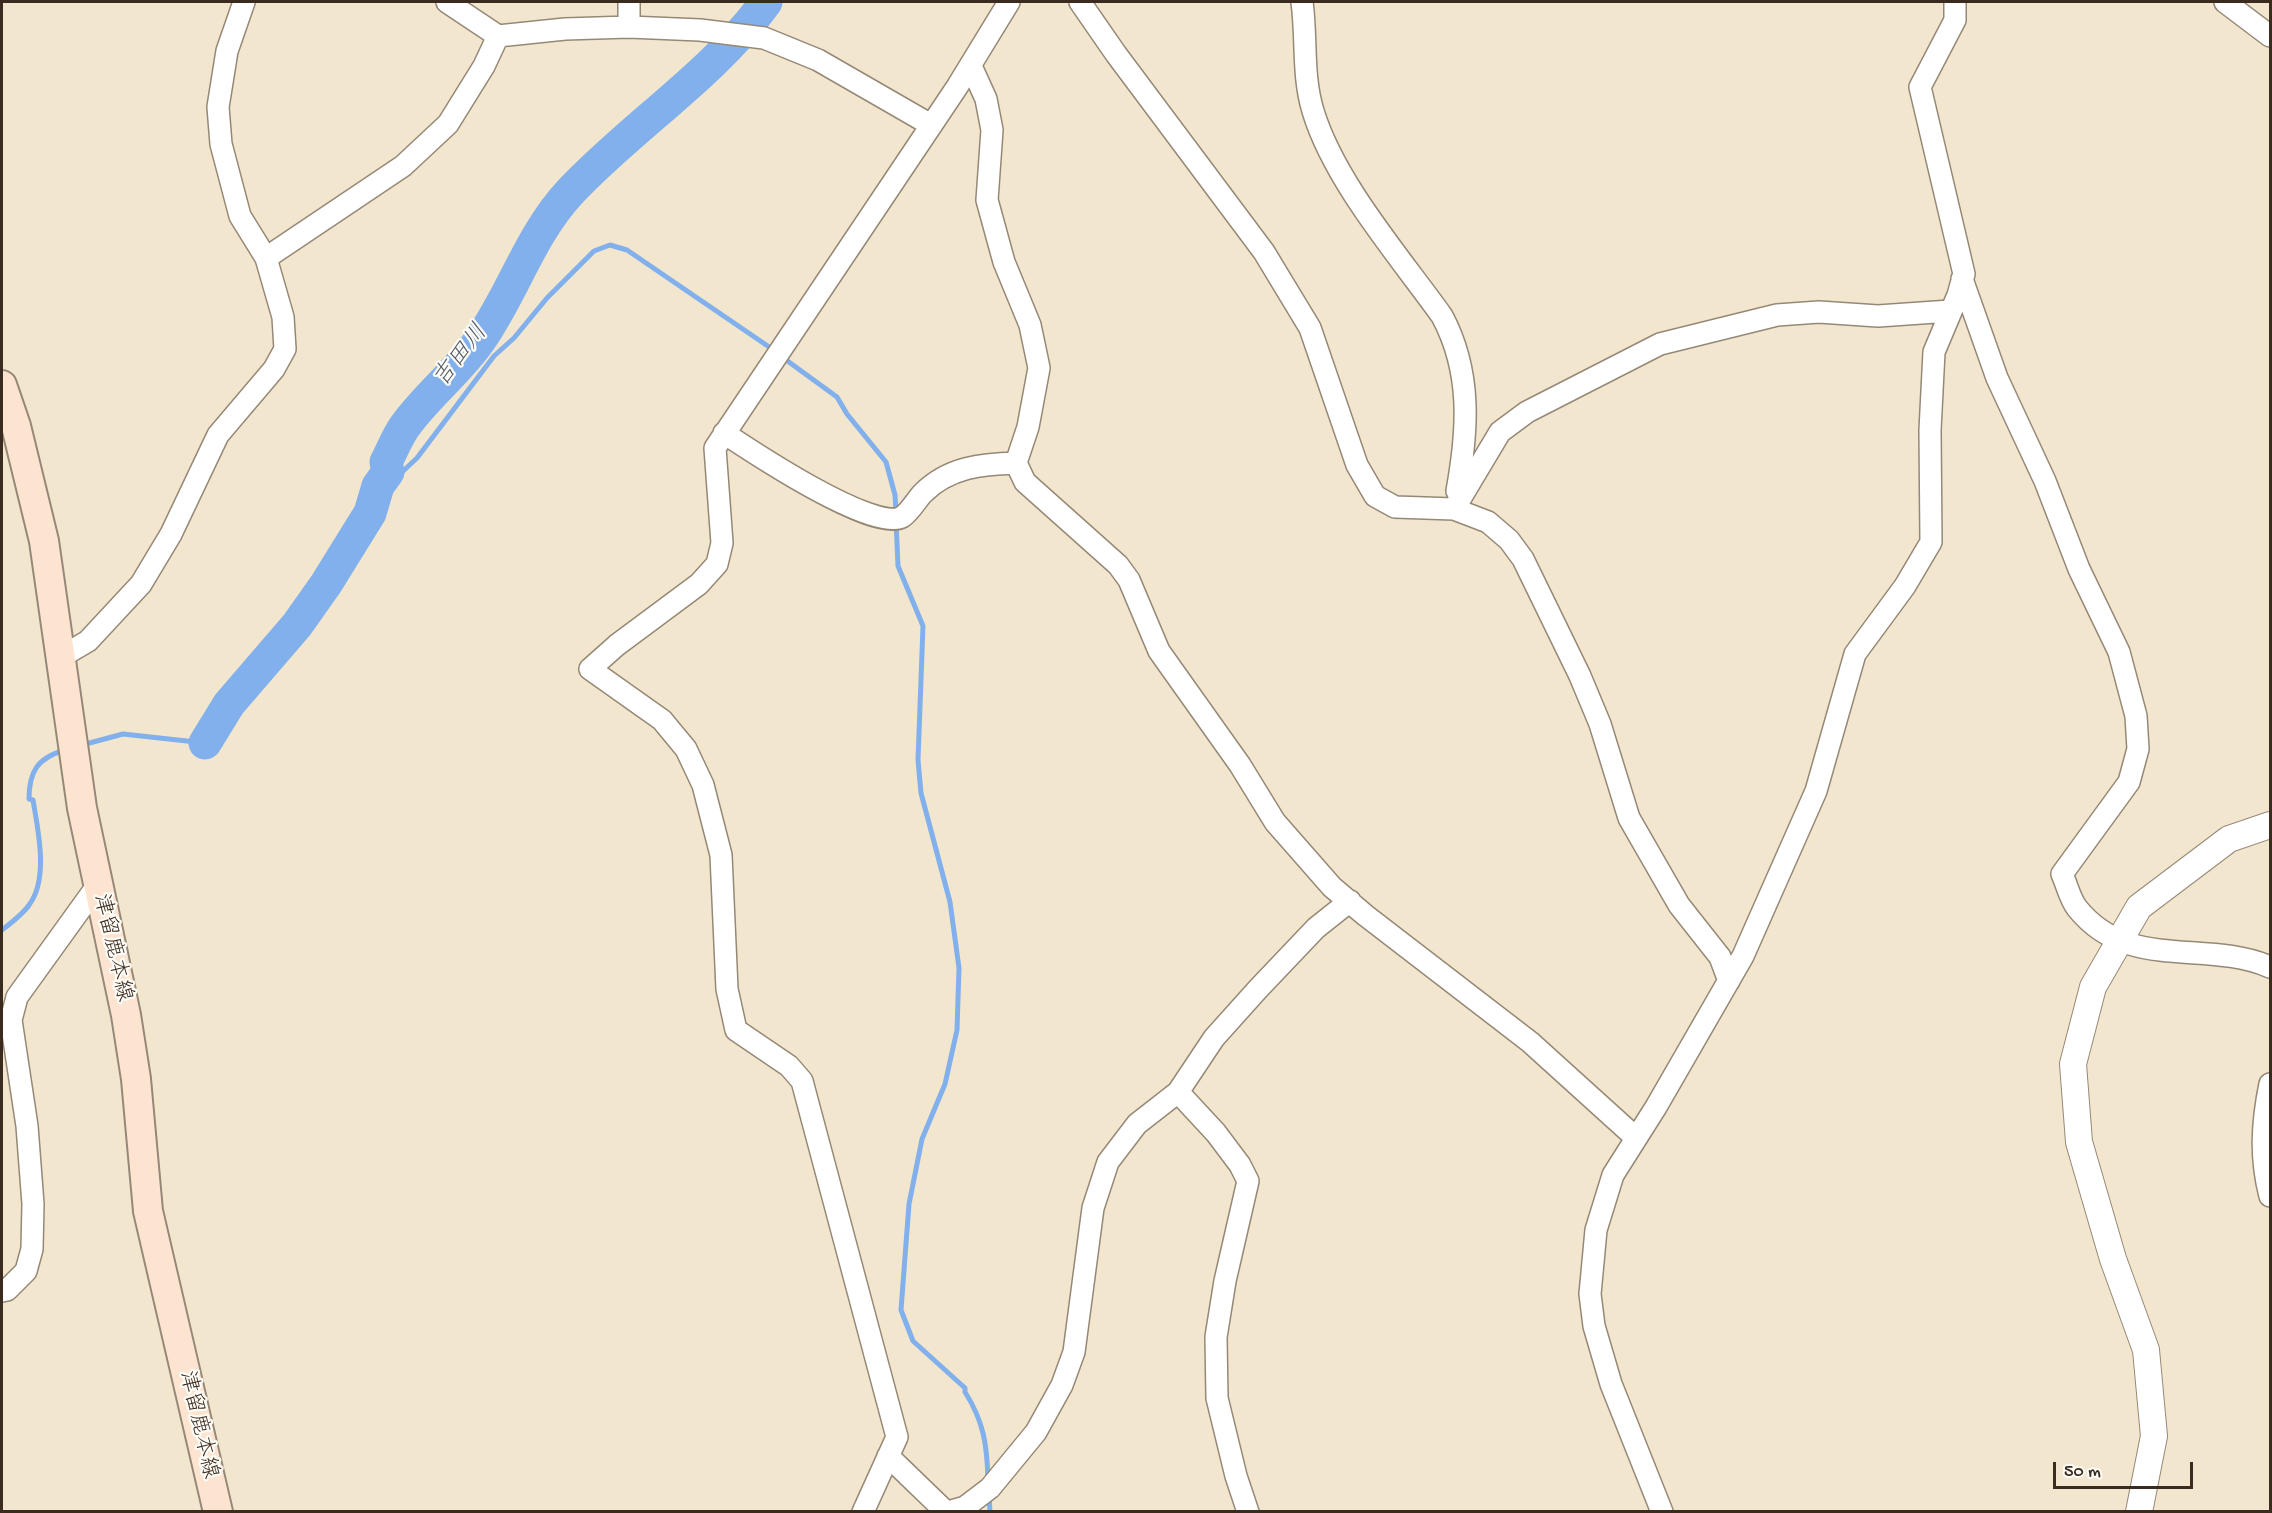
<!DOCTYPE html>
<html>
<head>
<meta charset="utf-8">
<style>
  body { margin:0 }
  #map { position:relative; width:2272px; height:1513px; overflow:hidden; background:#f2e7ce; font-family:"Gochi Hand",sans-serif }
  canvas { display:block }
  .frame { position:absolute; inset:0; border:3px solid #3b2a1e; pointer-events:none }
  .scale { position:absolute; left:2053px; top:1462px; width:140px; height:27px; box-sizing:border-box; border:3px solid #3b2a1e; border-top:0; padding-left:8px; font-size:18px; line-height:21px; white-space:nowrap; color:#3b2a1e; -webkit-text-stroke:4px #fdfcf7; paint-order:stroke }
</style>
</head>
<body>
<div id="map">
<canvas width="2272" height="1513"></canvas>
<div class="frame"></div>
<div class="scale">50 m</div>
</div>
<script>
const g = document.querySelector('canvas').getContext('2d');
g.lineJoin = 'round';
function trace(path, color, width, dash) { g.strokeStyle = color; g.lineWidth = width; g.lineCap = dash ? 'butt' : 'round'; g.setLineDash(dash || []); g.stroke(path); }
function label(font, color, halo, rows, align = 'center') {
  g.font = font + ' "Gochi Hand","Klee One",sans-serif'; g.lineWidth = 4.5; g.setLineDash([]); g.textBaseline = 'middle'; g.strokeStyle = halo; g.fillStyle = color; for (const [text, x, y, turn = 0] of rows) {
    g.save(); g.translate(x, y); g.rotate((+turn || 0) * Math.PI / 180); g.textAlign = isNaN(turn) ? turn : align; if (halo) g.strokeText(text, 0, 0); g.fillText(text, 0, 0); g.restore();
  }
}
const stream = new Path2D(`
  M782 357 837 397 847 414 886 462 895 495 896 512
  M388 472 401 473 417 458 494 356 514 338 547 298 594 251 610 245 627 250 775 351
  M896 521 898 566 923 626 918 760 921 793 950 902 959 968 957 1030 945 1084 922 1139 909 1204 901 1310 913 1341 965 1388V1392C984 1422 987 1445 988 1480
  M82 745 123 734 205 743
  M2 930C11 923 23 914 29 905 49 879 38 830 33 800L29 799C29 772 37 758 65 750
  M989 1495 990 1512`);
const river = new Path2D(`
  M205 743 229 704 297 625 326 584 370 513 378 486 388 472 386 462C392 451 397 437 405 426 427 395 459 371 480 340 513 293 530 235 570 192 632 126 713 75 766 2`);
const minor = new Path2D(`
  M447 2 498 36 565 29 629 27 700 30 764 38 818 60 931 125
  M629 2V27
  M1080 2 1116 54 1264 252 1310 328 1357 465 1375 496 1395 507 1454 509 1488 522 1509 540 1523 559 1580 676 1600 724 1629 818 1679 905 1720 957 1729 981
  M1302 2C1307 38 1302 75 1313 111 1334 181 1399 256 1442 316 1472 372 1468 430 1457 491
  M2225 2 2270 36
  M971 66 986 99 992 130 987 200 1004 262 1030 325 1039 368 1028 427 1016 463 1025 482 1118 565 1129 580 1159 651 1240 765 1275 822 1332 887 1365 915 1530 1042 1635 1137
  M266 258 403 166 448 124 484 66 498 36
  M1962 279 1997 378 2045 481 2079 569 2119 652 2136 716 2138 749 2129 782 2062 874C2067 885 2070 899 2077 908 2128 972 2205 939 2270 967
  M724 433C751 451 874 533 902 517 910 512 917 499 923 493 949 467 982 464 1016 463
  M1454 509 1500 432 1527 412 1660 344 1777 315 1819 312 1878 316 1950 311
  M61 657 88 641 141 584 171 534 218 435 274 369 285 349 283 317 266 258 240 216 221 144 218 107 227 51 244 2
  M2270 1084C2262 1123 2260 1158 2270 1196
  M1178 1092 1216 1133 1240 1165 1248 1181 1225 1281 1216 1337 1217 1398 1236 1476 1248 1512
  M2 1291 7 1290 26 1271 32 1249 33 1204 27 1126 11 1020 17 997 97 886
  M888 1456 946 1512
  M863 1512 897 1437 802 1081 789 1066 736 1030 727 989 721 855 703 785 686 749 662 720 590 669 617 645 699 584 717 564 722 543 715 448 957 87 1009 2
  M948 1512 965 1507 990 1488 1036 1432 1062 1385 1074 1352 1093 1208 1108 1162 1137 1124 1178 1092 1214 1038 1258 989 1316 928 1350 901
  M1662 1512 1611 1384 1594 1326 1590 1294 1596 1230 1613 1175 1656 1107 1743 956 1816 791 1855 654 1905 586 1931 542 1930 430 1934 352 1958 295 1964 274 1920 87 1955 20V2`);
const tertiary = new Path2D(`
  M2139 1512 2154 1436 2146 1350 2113 1259 2079 1142 2073 1064 2093 987 2139 907 2229 839 2270 825`);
const secondary = new Path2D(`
  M2 385 16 426 44 541 82 808 126 1015 136 1079 148 1211 218 1512`);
const streetNames = [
  ["津留鹿本線",111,948,77],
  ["津留鹿本線",197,1425,77]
];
const waterNames = [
  ["吉田川",462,357,-52]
];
trace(stream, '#81b0ec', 5);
trace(river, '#81b0ec', 33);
trace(minor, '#968876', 24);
trace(tertiary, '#968876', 28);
trace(secondary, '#968876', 32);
trace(minor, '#fff', 21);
trace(tertiary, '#fff', 26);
trace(secondary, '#fde4d0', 28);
label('22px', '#3b2a1e', '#fdfcf7', streetNames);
label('italic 24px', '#545966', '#fdfcf7', waterNames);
</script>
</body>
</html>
